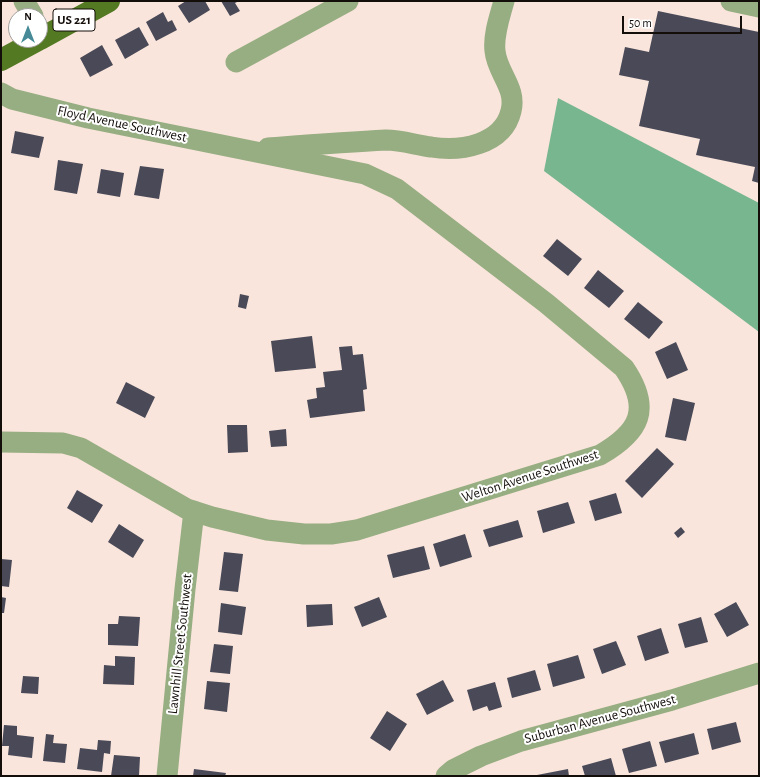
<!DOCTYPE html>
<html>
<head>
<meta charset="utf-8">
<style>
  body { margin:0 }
  #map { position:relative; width:760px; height:777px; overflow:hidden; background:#f9e5db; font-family:"Alegreya Sans",sans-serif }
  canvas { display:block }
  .frame { position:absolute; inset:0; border:2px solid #140e0b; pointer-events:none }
  .north { position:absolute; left:8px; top:8px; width:40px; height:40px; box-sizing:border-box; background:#fff; border:1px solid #a19f9d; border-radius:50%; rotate:0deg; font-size:11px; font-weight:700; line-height:16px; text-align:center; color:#140e0b }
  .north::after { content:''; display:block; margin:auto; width:14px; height:18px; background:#458a96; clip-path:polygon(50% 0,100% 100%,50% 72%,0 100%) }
  .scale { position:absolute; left:622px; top:16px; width:120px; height:18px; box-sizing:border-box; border:2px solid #140e0b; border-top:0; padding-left:5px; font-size:12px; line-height:14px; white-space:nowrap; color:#140e0b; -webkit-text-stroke:3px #fff; paint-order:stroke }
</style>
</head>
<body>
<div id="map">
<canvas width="760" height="777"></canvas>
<div class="frame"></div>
<div class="north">N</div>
<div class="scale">50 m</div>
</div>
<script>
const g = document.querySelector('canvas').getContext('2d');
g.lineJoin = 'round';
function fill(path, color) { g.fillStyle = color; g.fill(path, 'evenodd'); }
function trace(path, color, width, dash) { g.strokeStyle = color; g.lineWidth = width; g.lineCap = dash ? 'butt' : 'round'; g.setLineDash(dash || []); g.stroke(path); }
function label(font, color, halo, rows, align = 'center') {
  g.font = font + ' "Alegreya Sans",sans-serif'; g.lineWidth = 4; g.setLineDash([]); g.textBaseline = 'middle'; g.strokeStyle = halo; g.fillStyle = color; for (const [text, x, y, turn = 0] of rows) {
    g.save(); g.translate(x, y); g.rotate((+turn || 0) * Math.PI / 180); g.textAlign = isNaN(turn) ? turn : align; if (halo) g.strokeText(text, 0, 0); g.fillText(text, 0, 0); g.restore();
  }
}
const forest = new Path2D(`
  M558 98 759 203V332L544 171Z`);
const building = new Path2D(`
  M186 1H205L210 10 189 23 178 6Z
  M221 1H239L235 3 240 11 230 16Z
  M658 11 759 32V183L752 181 755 167 696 155 700 139 639 126 649 81 619 75 625 47 649 52Z
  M163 12 168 22 172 20 177 30 156 41 146 22Z
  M139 27 149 45 125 59 115 40Z
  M102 45 113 65 90 77 80 58Z
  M15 131 44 137 39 158 11 153Z
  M58 160 83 164 77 194 54 190Z
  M140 166 164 169 159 199 134 195Z
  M101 169 124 173 120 197 97 193Z
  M557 239 582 259 568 276 543 256Z
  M598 270 624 291 609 308 584 288Z
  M240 294 249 296 246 309 238 307Z
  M638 302 663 322 649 339 624 319Z
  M312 336 316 368 275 372 271 341Z
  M676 342 688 370 667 379 655 352Z
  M352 346 353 355 363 354 367 389 363 390 365 411 310 418 307 400 317 398 316 388 325 387 323 372 342 370 339 347Z
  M126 382 155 397 145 418 116 403Z
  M673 398 695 403 686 441 665 437Z
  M227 425H247L248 452 228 453Z
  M286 429 287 446 271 447 269 431Z
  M657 448 674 464 642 498 625 481Z
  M77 490 103 505 92 523 67 508Z
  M616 493 622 513 595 521 589 501Z
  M568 502 575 523 543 533 537 511Z
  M518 520 523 537 489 547 483 530Z
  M119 524 144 540 133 558 108 542Z
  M681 527 685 532 678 538 674 533Z
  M465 534 472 557 440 567 433 544Z
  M424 546 430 569 393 578 387 555Z
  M224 552 243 554 238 592 219 590Z
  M1 559 12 560 9 587 1 586Z
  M1 597 6 598 4 613H1Z
  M379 597 387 617 362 627 354 607Z
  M736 602 749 625 727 637 714 614Z
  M221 603 246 607 242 635 218 632Z
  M332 604 333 625 307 627 306 605Z
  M119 616 140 617 138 646 108 645V624H118Z
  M701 617 708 642 685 648 678 624Z
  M661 628 669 653 645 661 637 636Z
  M616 641 626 665 602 674 593 649Z
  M214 644 233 646 230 674 210 672Z
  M578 655 585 678 553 687 547 664Z
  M115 656 135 657 134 685 103 684 104 665 115 666Z
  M535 670 541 690 512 698 507 678Z
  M23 676 39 677 38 694 21 693Z
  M443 680 454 701 427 715 416 694Z
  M207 681 230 683 227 712 204 709Z
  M495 682 502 707 489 711 487 706 473 711 467 690Z
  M387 711 407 724 390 751 370 738Z
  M736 722 741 742 712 750 707 729Z
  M4 725 17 726V735L34 737 32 758 8 755 9 746H2Z
  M694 733 699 754 665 763 659 742Z
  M46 734 54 735 53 743 67 744 65 763 43 761Z
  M98 740 111 741 110 754 104 753 102 772 77 769 80 748 97 750Z
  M650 741 657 766 629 773 622 749Z
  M114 755 140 757 139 776H111Z
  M611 758 616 776H585L582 766Z
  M194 769 226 773 225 776H193Z
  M568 769 569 776H537V775Z`);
const minor = new Path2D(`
  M24 1 33 16
  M731 1 759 7
  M236 62 348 1
  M1 93 12 99 88 118 365 174 397 189 546 303 624 368C652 409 640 432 600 455L357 530 331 534H304L267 530 212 517 187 509 81 448 63 443 1 442
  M268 148C308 145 347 142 386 140 401 140 416 145 431 147 460 152 503 145 511 111 517 88 497 73 495 51 493 35 500 16 504 1
  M167 776 185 589 194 511
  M446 776 453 770 481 756 521 741 672 700 759 673`);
const major = new Path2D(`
  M40 39 109 1
  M1 60 38 40`);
const shields = [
  [74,20,42]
];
const shieldNames = [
  ["US 221",74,20]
];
const streetNames = [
  ["Floyd Avenue Southwest",122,124,12],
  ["Welton Avenue Southwest",530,476,-18],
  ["Lawnhill Street Southwest",180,644,-84],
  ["Suburban Avenue Southwest",600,719,-15]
];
fill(forest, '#78b690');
fill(building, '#494958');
trace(minor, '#97ad82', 21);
trace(major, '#537922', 22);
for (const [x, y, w] of shields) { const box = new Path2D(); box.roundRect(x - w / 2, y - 11, w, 22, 3); g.fillStyle = '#fff'; g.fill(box); trace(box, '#140e0b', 1); }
label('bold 13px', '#140e0b', null, shieldNames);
label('14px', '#140e0b', '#fff', streetNames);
</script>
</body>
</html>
